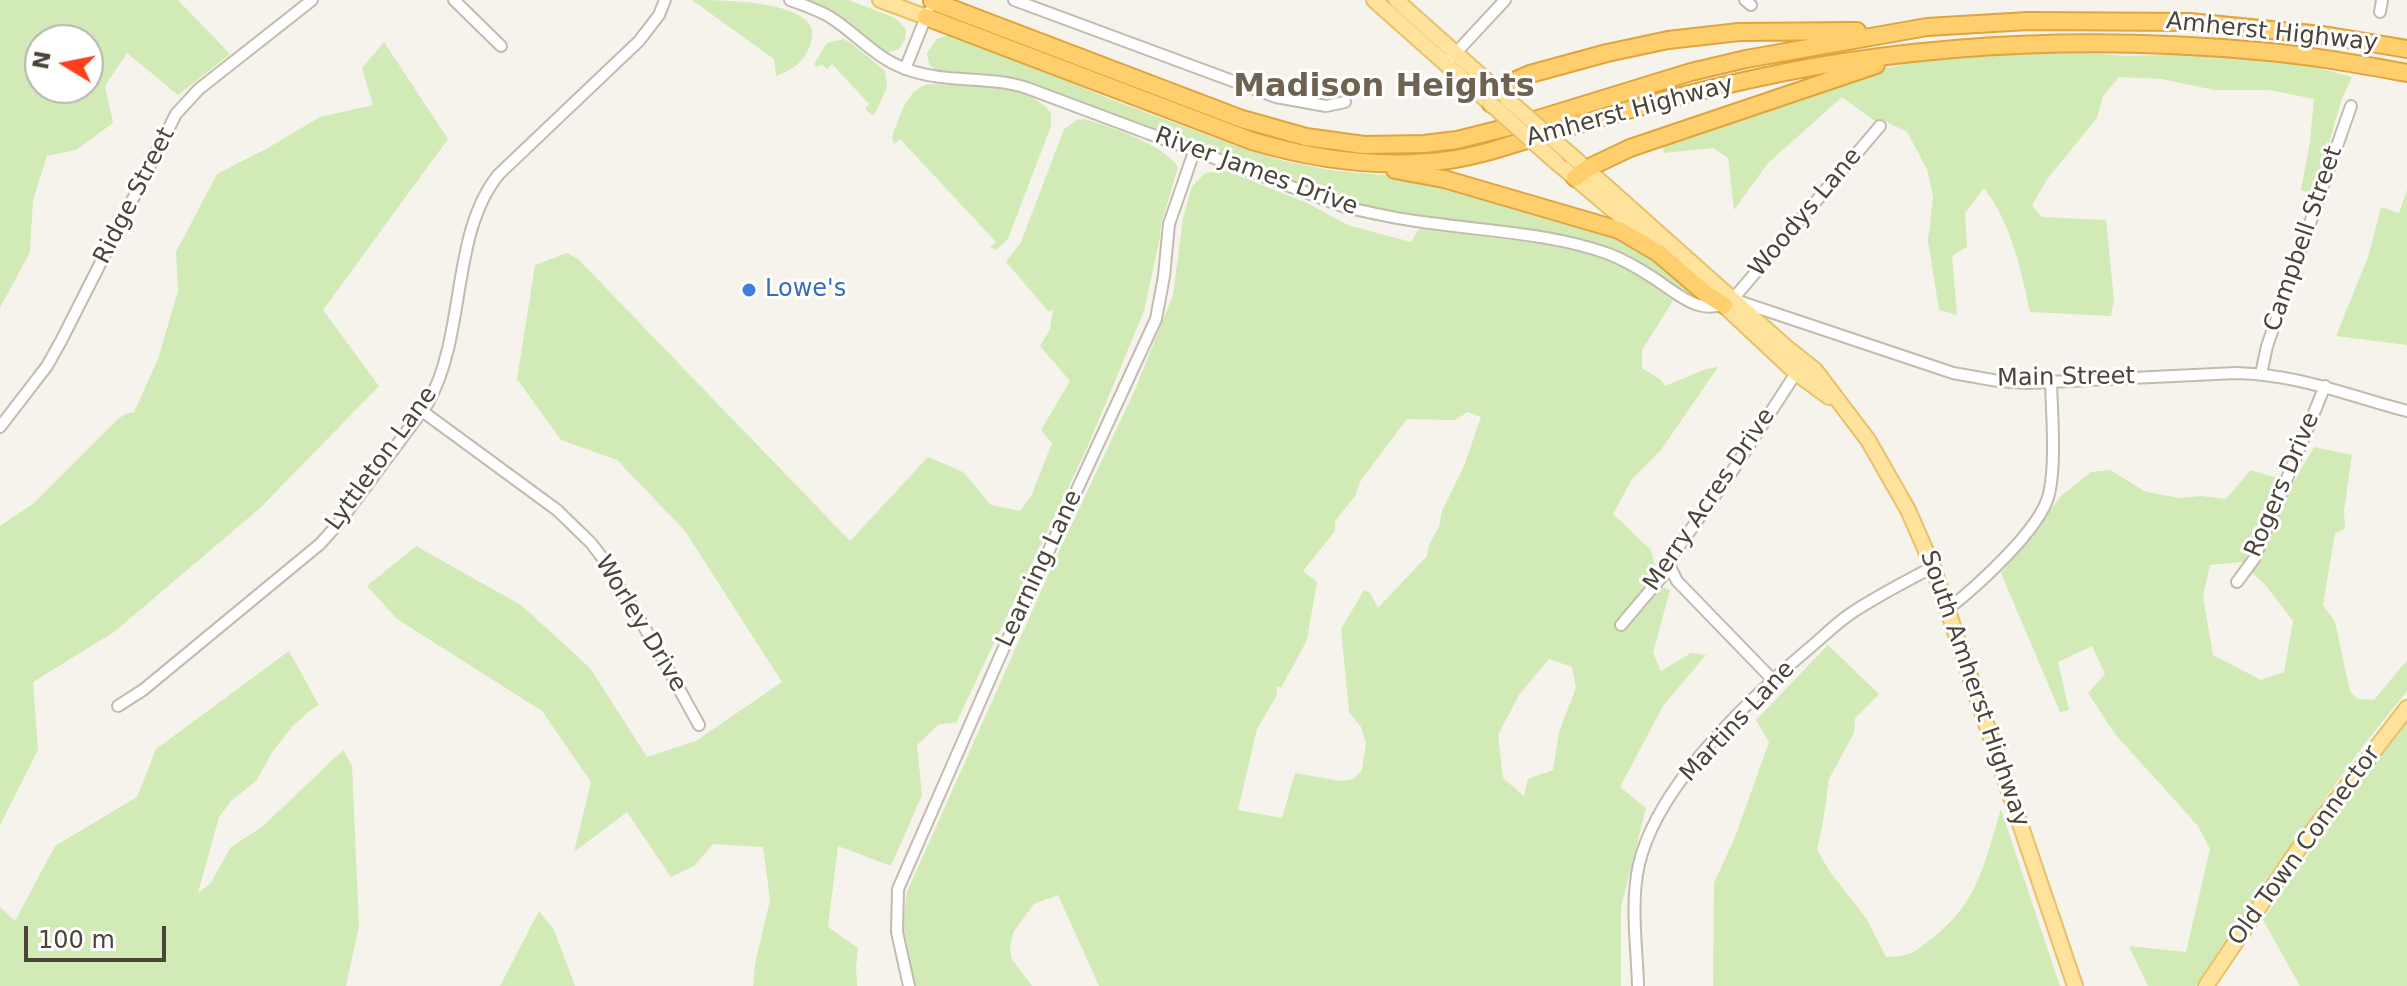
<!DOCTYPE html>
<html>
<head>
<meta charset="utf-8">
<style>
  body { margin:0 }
  #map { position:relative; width:2407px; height:986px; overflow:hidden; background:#f6f3ec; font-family:"DejaVu Sans",sans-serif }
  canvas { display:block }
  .north { position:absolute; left:24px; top:24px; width:80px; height:80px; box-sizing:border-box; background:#fff; border:2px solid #b7b4b0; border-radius:50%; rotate:280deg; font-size:22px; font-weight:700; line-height:32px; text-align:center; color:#4b4439 }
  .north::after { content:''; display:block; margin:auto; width:28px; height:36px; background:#fc3f1d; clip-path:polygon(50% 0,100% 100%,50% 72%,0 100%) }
  .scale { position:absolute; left:24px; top:926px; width:142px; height:36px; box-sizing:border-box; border:4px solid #4b4439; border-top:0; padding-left:10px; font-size:24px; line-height:28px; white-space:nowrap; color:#4b4439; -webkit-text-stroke:6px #fff; paint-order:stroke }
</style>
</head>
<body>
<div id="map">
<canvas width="2407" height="986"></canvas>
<div class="north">N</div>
<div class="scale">100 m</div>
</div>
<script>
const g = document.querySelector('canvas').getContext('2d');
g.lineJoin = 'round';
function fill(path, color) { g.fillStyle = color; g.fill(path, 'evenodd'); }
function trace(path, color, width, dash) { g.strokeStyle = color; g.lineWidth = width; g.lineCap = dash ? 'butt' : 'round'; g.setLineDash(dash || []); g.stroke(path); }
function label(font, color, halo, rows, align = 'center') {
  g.font = font + ' "DejaVu Sans",sans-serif'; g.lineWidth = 6; g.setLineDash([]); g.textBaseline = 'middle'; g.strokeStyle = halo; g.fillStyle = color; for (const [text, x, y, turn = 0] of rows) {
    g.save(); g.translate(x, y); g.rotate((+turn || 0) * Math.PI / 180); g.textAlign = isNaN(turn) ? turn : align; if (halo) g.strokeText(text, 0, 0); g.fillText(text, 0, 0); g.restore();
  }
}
const green = new Path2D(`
  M0 0H178L230 54 178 95 127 53 105 86 113 123 76 150 47 156 33 200 30 252 0 308ZM88 40V88H40V40Z
  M692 0C721 0 826 0 811 42 805 62 794 69 776 76L774 59Z
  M810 0H848L893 17 898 20 906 30 905 40 899 49 888 52 882 51 838 14Z
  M948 35 1018 60 1110 99 1239 147 1284 161 1330 170 1423 179 1579 221 1640 246 1698 294 1695 298H1689L1621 254 1353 205 1015 78 991 74 937 72 929 64 927 53 937 39Z
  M843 39 851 43 885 71 887 87 875 114 872 115 865 109 869 104 832 64 827 69 822 64 817 67 814 64 827 43Z
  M384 42 448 139 323 310 379 386 259 509 114 632 33 682 38 750 0 825V526L34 503 118 419 125 414 134 412 158 359 178 291 176 252 217 174 266 149 320 117 373 105 362 68Z
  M2059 50 2124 56 2208 54 2301 63 2352 77 2341 101 2314 196 2301 190 2310 142 2314 99 2270 90H2214L2161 79 2119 77 2103 96 2097 118 2048 178 2032 205 2042 217 2106 220 2114 300 2111 316 2030 312C2020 267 2012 225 1984 188L1965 213 1967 247 1952 256 1957 315 1939 310 1928 241 1933 197 1927 169 1907 132 1881 119 1876 122 1842 97 1768 163 1734 210 1728 158 1713 148 1664 153 1663 146 1775 109 1876 70 1926 60Z
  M928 84C960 86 1033 82 1051 114V126L1008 239 996 250 990 247 996 242 900 139 894 144 892 137C899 119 906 89 928 84Z
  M1084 119C1109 126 1168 146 1178 168L1161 224 1160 237 1144 311 1087 448 956 723 939 724 917 745 922 795 891 866 838 846 828 927 858 948 856 967 857 986H753L755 964 770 900 763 847 713 844 694 866 671 877 627 812 574 852 591 782 542 711 397 619 367 586 416 546 521 605 590 668 647 757 696 741 782 682 685 531 617 460 561 440 517 379 535 265 567 253 578 259 850 541 928 457 963 472 991 505 1020 511 1031 496 1052 443 1041 430 1070 381 1040 346 1050 329 1053 309 1049 312 1006 262 1021 242 1064 129 1077 120Z
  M1227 171 1307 203 1348 225 1411 242 1419 229 1540 243 1603 258 1635 272 1673 301 1642 350V368L1661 380 1665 386 1706 369 1718 367 1661 450 1632 479 1613 514 1651 550 1660 586 1670 590 1653 653 1661 671 1691 653 1706 655 1663 706 1620 787 1646 808 1621 907V986H1099L1058 895 1034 904 1014 931 1010 945 1011 958 1032 986H915C904 956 901 922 907 892L1053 564 1134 392 1173 295 1183 218 1192 186 1205 173ZM1468 412 1481 417 1464 466 1442 511 1439 527 1429 545 1427 556 1378 608 1370 593 1364 590 1341 629 1349 712 1361 727 1366 743 1362 770 1354 779 1340 781 1295 773 1282 818 1238 810 1257 729 1277 695 1276 686 1281 688 1307 640 1317 582 1303 571 1335 531V521L1355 496 1361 480 1407 419 1455 420ZM1549 659 1572 667 1576 688 1559 732 1553 770 1528 779 1524 796 1503 778 1498 735 1519 695Z
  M2407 190V345L2336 336 2368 257 2381 207 2399 213Z
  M2314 447 2352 455 2344 510 2345 529 2335 533 2323 605 2335 622 2350 691 2357 699 2374 700 2407 660V691L2363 746 2269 876 2196 986H2148L2129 946 2186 952 2210 849 2198 826 2115 734 2088 693 2105 674 2092 646 2058 662 2069 710 2060 712 2001 573 2061 496 2091 472 2110 470 2146 492 2180 498 2201 496 2226 499 2251 470 2293 483ZM2241 562 2267 587 2293 621 2284 672 2261 680 2213 655 2203 597 2210 565Z
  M1828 645 1879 694 1855 718 1854 733 1829 779 1823 822 1817 850 1830 872 1866 918 1886 957C1914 956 1914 952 1936 935 1978 902 1986 858 2001 809L2060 986H1713L1714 883 1735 837 1769 742 1756 720Z
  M289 651 319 705 308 712 292 727 273 751 256 781 231 801 219 817 198 893 210 884 231 847 262 827 343 750 352 766 359 926 346 986H0V907L15 921 55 846 137 797 156 749Z
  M2407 722V986H2300L2263 920 2356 785Z
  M539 911 554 930 575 986H500Z`);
const minor = new Path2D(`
  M454 0 501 46
  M790 0C804 5 818 10 830 17 857 34 875 58 906 69 946 84 987 75 1027 88L1345 207C1371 213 1397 219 1423 222 1484 231 1550 233 1609 254 1624 260 1638 268 1652 277 1677 293 1702 320 1733 299L1880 126
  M1014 0 1276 97 1326 106 1345 102
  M1745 0 1751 5
  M2380 12 2382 0
  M1452 57 1505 0
  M905 69 928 12
  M1738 301 1953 373 1998 381 2028 383 2236 373C2302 375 2345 395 2407 411
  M2261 374 2267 346 2351 106
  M422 411 557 510 591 543 604 560 656 647 699 725
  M0 427 47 366 61 341 176 114 199 89 312 0
  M1670 567 1677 581 1773 680
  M2237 582 2254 559 2325 386
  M1948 609C1976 587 2041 529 2049 494 2056 465 2052 414 2051 383
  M1621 625 1670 567 1672 556 1733 470 1796 373
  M118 706 143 690 320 544 338 524 428 403C467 333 450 234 499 174L639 41 659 15 665 0
  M909 986 897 932 898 889 1001 654 1156 319 1164 276 1169 224 1194 152
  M1638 986C1637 946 1630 904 1639 864 1658 785 1746 702 1806 651 1822 638 1836 623 1853 612 1879 595 1906 581 1933 567`);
const major = new Path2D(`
  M880 0 926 17
  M1374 0 1491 104
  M1396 0 1506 98
  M1572 156 1786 347 1815 370 1868 440 1908 510 1933 567 2075 986
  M1556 162 1654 245
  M1716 298 1796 373 1829 397
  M2206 986 2297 851 2407 708`);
const highway = new Path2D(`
  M932 1 1242 119 1306 137 1364 145 1424 144 1457 140 1525 123 1691 72 1746 59 1927 27 2028 21 2190 22 2323 35 2407 49
  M926 17 1252 141C1316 160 1382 169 1449 160 1489 154 1527 139 1566 128 1646 104 1729 82 1812 67 1958 42 2110 37 2258 51 2308 55 2357 64 2407 73
  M1491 104 1507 84 1530 74 1607 53 1668 40 1739 32 1857 31
  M1395 170 1444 179 1619 230 1658 253 1706 294 1724 305
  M1575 178 1586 169 1630 148 1876 65`);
const majorBridge = new Path2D(`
  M1507 99 1572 156
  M1491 104 1556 162`);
const markers = [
  [749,290,8,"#3f7fe0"]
];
const streetNames = [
  ["Amherst Highway",2272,33,6],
  ["Amherst Highway",1630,112,-15],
  ["River James Drive",1256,172,20],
  ["Ridge Street",135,196,-63],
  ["Woodys Lane",1806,213,-50],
  ["Campbell Street",2304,239,-71],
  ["Main Street",2066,378,-1],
  ["Lyttleton Lane",382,459,-54],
  ["Rogers Drive",2283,485,-67],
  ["Merry Acres Drive",1710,500,-56],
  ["Learning Lane",1040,569,-65],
  ["Worley Drive",640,624,59],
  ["South Amherst Highway",1974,689,71],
  ["Martins Lane",1738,722,-47],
  ["Old Town Connector",2305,846,-54]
];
const shopNames = [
  ["Lowe's",765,290]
];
const districtNames = [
  ["Madison Heights",1384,88]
];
fill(green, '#d2eab5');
trace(minor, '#c2bbae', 14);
trace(major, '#e6c16a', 18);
trace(highway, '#e0a43c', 20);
trace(minor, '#fff', 10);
trace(major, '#ffe39c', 14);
trace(highway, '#ffcf6e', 16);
trace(majorBridge, '#e6c16a', 18, []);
trace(majorBridge, '#ffe39c', 14);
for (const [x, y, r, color] of markers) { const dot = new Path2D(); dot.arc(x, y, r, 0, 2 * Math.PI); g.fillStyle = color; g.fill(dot); trace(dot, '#fff', 3); }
label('24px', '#4b4439', '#fff', streetNames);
label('24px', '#366cbe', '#fff', shopNames, 'left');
label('bold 32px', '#6e6250', '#fff', districtNames);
</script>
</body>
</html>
